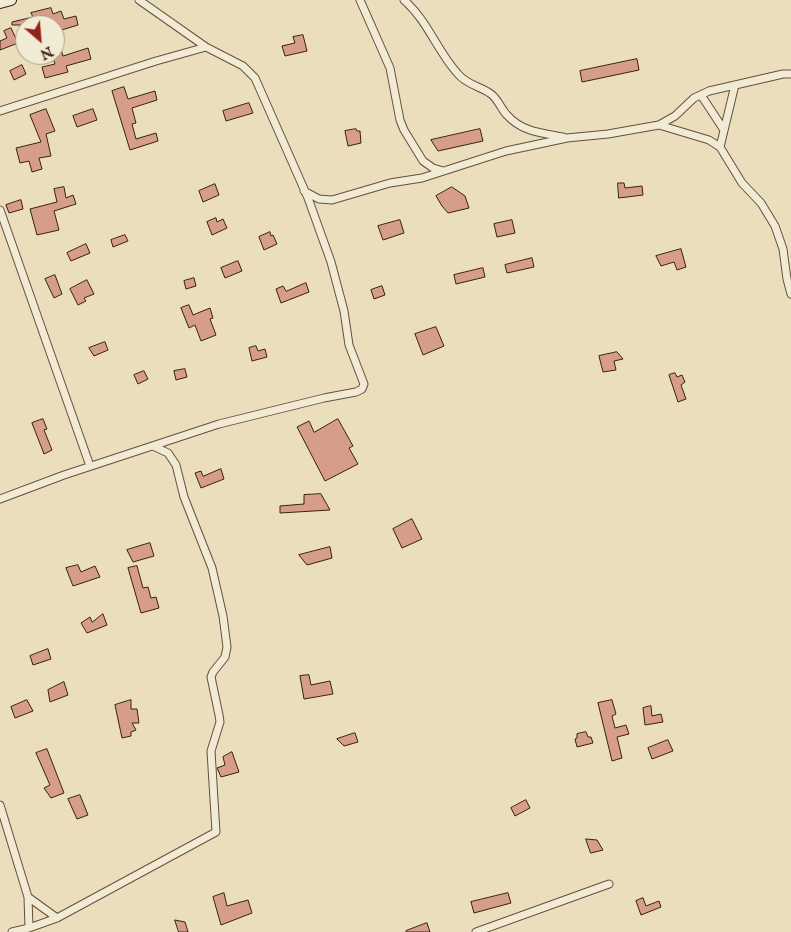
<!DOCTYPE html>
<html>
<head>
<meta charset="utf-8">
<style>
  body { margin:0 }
  #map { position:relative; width:791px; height:932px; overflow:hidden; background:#eadebd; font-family:"IM FELL English",serif }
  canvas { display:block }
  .north { position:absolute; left:15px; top:15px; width:50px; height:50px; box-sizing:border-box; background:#f1ead4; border:1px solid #a79985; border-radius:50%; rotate:153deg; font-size:14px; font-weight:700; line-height:20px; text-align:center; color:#39200f }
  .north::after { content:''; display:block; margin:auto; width:18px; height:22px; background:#8f2418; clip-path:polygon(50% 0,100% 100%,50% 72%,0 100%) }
</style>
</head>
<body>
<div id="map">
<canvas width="791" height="932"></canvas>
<div class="north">N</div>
</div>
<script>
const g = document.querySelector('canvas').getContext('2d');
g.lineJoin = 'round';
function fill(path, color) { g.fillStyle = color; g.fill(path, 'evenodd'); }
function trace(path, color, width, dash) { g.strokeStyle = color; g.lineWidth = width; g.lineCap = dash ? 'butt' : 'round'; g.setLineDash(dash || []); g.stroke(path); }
const building = new Path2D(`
  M51 8 53 14 61 11 64 19 76 16 78 25 55 32V25H12V22L33 17 31 13Z
  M11 28 18 43 0 50V41L7 38 4 31Z
  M55 35H57L63 56 88 48 91 59 66 66 68 72 45 78 42 67 55 64 52 55H55Z
  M303 35 307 51 285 56 282 46 295 43 293 37Z
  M637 59 639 70 582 82 580 71Z
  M22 65 26 74 14 80 10 71Z
  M124 87 128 99 155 91 157 100 132 108 136 123 132 124 136 139 156 133 158 141 130 150 112 91Z
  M249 103 253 113 226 121 223 111Z
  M46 109 55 131 46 134 51 156 39 158 42 169 32 172 29 161 20 163 16 148 41 142 30 115Z
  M93 109 97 120 77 127 73 116Z
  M356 129 357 131H360L361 143 348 146 345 131Z
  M480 129 483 141 438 151 431 140Z
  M618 183H624L625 188 642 186 643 195 619 198Z
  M215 184 219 195 203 202 199 191Z
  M64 187 66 198 73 195 76 204 54 211 59 230 37 235 30 209 57 202 54 189Z
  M452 187 465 196 469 208 448 213 442 206 436 196Z
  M21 200 23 209 9 213 6 205Z
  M216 218 217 222 223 219 227 228 212 235 207 222Z
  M400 220 404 233 383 240 378 226Z
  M512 220 515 233 497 237 494 224Z
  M270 232 271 236 273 235 277 244 264 250 259 237Z
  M125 235 128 241 113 247 111 240Z
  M86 244 90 253 71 261 67 253Z
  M681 249 686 267 677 270 674 262 661 266 656 256Z
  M532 258 534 267 507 273 505 265Z
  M238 261 242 271 225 278 221 268Z
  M483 268 485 277 456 284 454 275Z
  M55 275 62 294 54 298 45 279Z
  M194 278 196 286 186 289 184 281Z
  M87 280 94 294 84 298 86 301 78 305 70 289Z
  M306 283 309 292 281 303 276 289 283 286 286 291Z
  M382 286 385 295 374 299 371 290Z
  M189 305 193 315 210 308 213 318 210 319 216 335 201 341 195 325 189 328 181 308Z
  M436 327 444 346 423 355 415 334Z
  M105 342 108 350 94 356 89 348Z
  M256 346 258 351 265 349 267 357 252 361 249 348Z
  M617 352 623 359 614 361 616 370 603 372 599 356Z
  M185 369 187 377 176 380 174 371Z
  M144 371 148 379 138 384 134 375Z
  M675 373 677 377 682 375 685 382 681 385 686 399 678 402 669 375Z
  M43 419 47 429 44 430 52 450 44 454 32 423Z
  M338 419 353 446 349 448 358 464 325 481 297 427 309 421 314 432Z
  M221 469 224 479 201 488 195 473 201 471 203 476Z
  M321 494 330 510 280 513V506L304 504V495Z
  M412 519 422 539 402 548 393 529Z
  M150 543 154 556 133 562 127 550Z
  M330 547 332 558 307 565 299 555Z
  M78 565 81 572 95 566 100 577 73 586 66 568Z
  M137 566 143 588 148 587 151 598 156 597 159 608 141 613 128 568Z
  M103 614 107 625 87 633 81 623 90 617 92 622Z
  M48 649 51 659 33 665 30 656Z
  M309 675 311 685 330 681 333 694 304 699 300 676Z
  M64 682 68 695 50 702 48 690Z
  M27 700 33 711 15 718 11 707Z
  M131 700V709H137L139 723H132L136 730 131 732V736L122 738 115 705Z
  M612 700 616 714 612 716 615 728 626 725 629 734 617 737 622 758 612 761 598 703Z
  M651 706 652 716 661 714 663 722 645 725 643 708Z
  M586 732 588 737H591L593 743 577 747 575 739 577 738V734Z
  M355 733 358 742 344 746 337 739Z
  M668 740 673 751 652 759 648 748Z
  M47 749 64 793 51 798 44 788 50 785 36 753Z
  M232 752 239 772 221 777 217 768 225 765 223 757Z
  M80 795 88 815 77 819 68 799Z
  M526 800 530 808 515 816 511 808Z
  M586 839 597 840 603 850 591 853Z
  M224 893 227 906 248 900 252 913 221 925 213 897Z
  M508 893 511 903 474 913 471 902Z
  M643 898 646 906 659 901 661 907 641 915 636 901Z
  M175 920 185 922 188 932H179Z
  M427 923 430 932H406V931Z`);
const street = new Path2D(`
  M360 0 390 68 400 120 404 130 423 161 433 168 443 171
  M404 0C428 21 437 51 458 74 467 85 480 86 491 94 498 99 501 109 507 115 522 132 542 133 563 137
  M701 95 724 130
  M0 111 156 61 206 47
  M659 125 709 140 720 147 742 183 761 203 775 226 783 249 787 279 791 294
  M720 147 735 85
  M304 191 319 199 332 200 390 183 422 178 506 151 567 138 608 134 659 125 675 116 694 98 709 91 783 74H791
  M0 210 90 466
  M0 499 64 475 219 424 324 398 356 392 362 389 364 384 349 345 344 311 331 262 308 198 255 78 243 66 206 47 139 0
  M0 805 28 897 29 928
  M28 897 57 918
  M12 932 29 928 57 918 216 832 211 751 220 722 219 715 211 677 213 672 225 657 227 647 223 616 212 568 184 497 176 465 168 453 153 446
  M476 932 609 884`);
const secondary = new Path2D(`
  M0 3 11 0`);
fill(building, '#d79d8b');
trace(building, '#39200f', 1);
trace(street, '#65503a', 9);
trace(secondary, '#39200f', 12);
trace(street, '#f1ead4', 7);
trace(secondary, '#f1ead4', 10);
</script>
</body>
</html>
